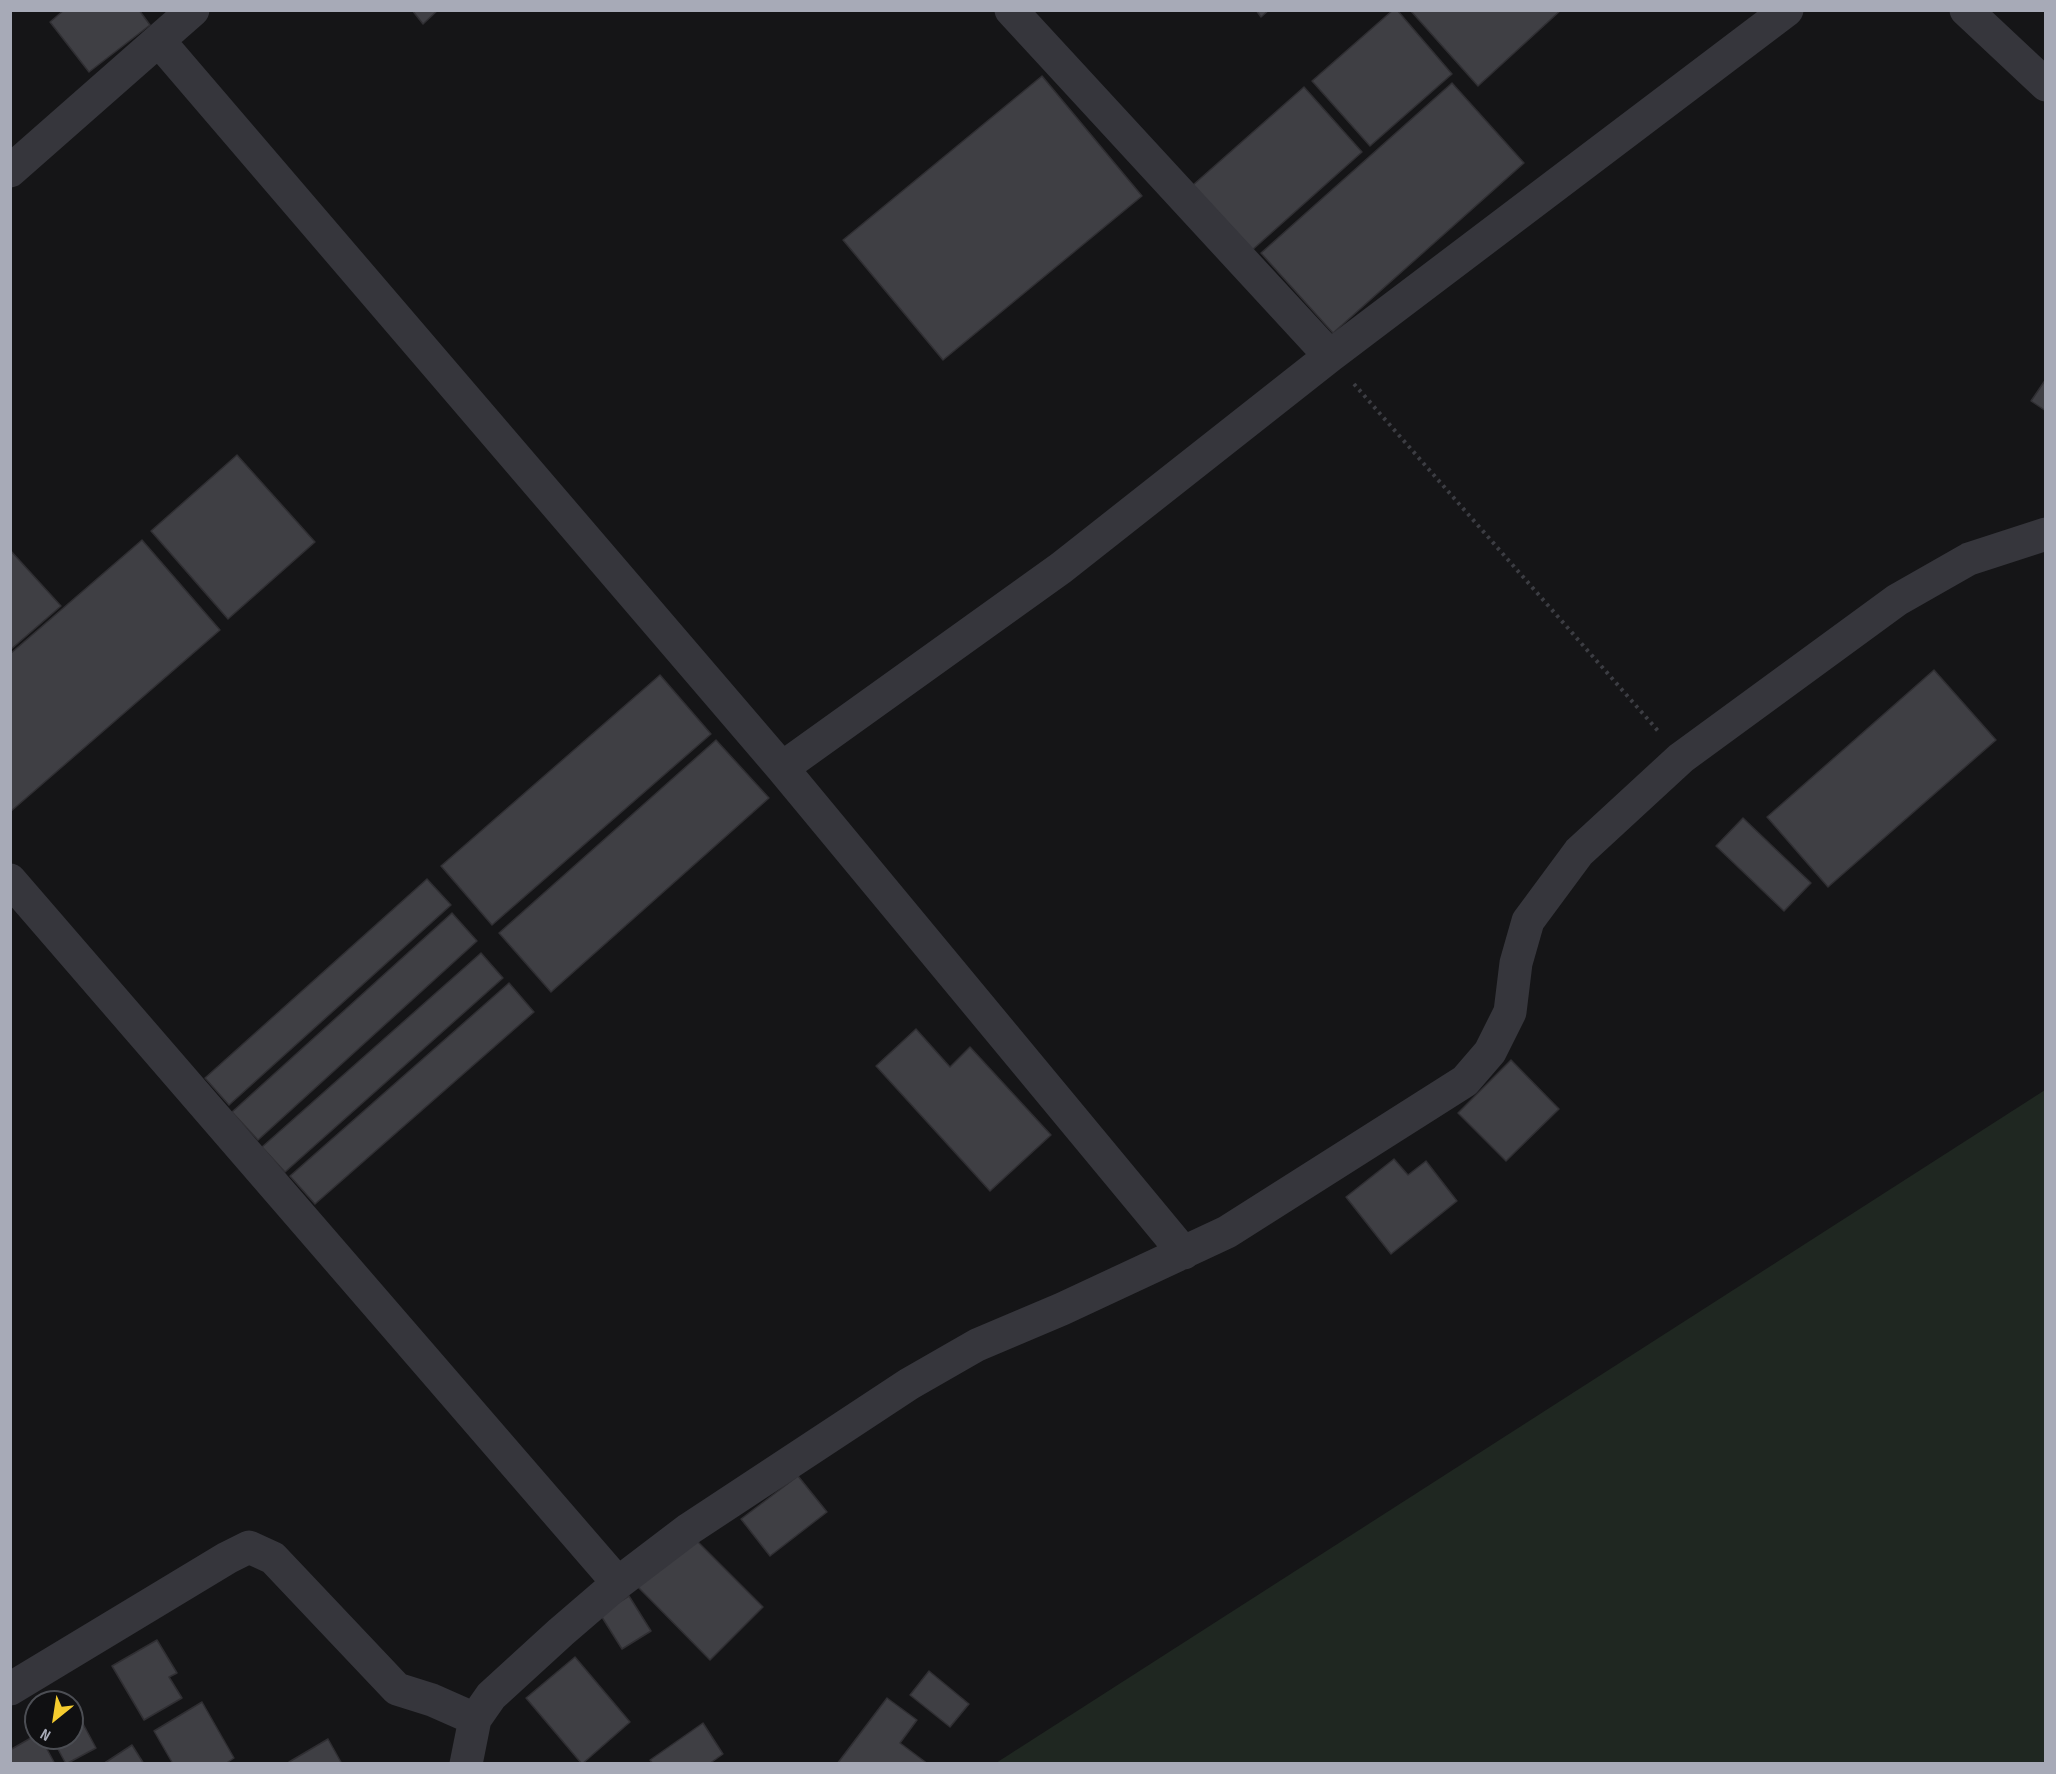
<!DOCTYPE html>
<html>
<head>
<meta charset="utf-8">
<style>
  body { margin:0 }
  #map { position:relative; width:2056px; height:1774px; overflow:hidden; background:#151517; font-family:"Sofia Sans Condensed",sans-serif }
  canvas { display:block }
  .frame { position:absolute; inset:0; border:12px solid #a7aab7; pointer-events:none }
  .north { position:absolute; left:24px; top:1690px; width:60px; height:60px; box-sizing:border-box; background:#101012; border:2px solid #4c4e54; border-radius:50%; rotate:210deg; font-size:16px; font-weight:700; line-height:24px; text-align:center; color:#a7aab7 }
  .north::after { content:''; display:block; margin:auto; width:21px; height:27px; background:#f5cc2f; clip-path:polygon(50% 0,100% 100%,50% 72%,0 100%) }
</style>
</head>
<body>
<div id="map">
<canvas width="2056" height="1774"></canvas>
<div class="frame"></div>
<div class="north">N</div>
</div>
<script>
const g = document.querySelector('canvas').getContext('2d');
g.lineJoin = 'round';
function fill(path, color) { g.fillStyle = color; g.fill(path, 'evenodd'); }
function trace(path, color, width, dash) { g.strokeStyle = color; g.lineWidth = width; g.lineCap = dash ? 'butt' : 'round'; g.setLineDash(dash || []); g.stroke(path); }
const green = new Path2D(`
  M2045 1090V1763H996Z`);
const building = new Path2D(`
  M64 10H139L150 25 89 72 50 22Z
  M412 10H438L423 24Z
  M1256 10H1269L1261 17Z
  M1393 10H1397L1452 74 1370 146 1312 81Z
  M1410 10H1561L1478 86Z
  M1042 76 1142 196 943 360 843 240Z
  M1452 83 1524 163 1333 333 1261 253Z
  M1304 87 1362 152 1251 251 1193 185Z
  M2046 379V411L2031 401Z
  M237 455 315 542 228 619 151 531Z
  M142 540 220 630 10 812V654Z
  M10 550 61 606 10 650Z
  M1934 670 1996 740 1828 887 1767 817Z
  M660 675 711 734 492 925 441 866Z
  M716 740 769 798 551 992 499 933Z
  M1743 818 1811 883 1784 911 1716 846Z
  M427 879 451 905 229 1105 205 1078Z
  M452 913 477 941 258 1140 232 1112Z
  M481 953 503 978 285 1172 262 1147Z
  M509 983 534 1012 315 1204 290 1176Z
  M916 1029 950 1067 970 1047 1051 1135 990 1191 876 1066Z
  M1511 1060 1559 1109 1506 1161 1458 1113Z
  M1394 1159 1408 1175 1426 1161 1457 1201 1391 1254 1346 1197Z
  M798 1476 827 1512 770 1556 741 1519Z
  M691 1535 763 1607 710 1660 638 1587Z
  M629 1596 651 1631 622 1649 600 1614Z
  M157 1640 177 1673 169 1677 182 1698 144 1720 112 1666Z
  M575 1657 630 1722 582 1764 526 1698Z
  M929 1671 969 1704 950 1727 910 1695Z
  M887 1698 917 1720 900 1743 928 1764H837Z
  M202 1702 234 1758 225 1764H173L154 1731Z
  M74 1707 96 1748 66 1764 52 1738H72V1708Z
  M703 1723 723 1754 709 1764H653L650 1760Z
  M36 1735V1738H41L55 1764H10V1750Z
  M328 1739 342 1764H290L289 1762Z
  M132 1745 144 1764H103Z`);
const path = new Path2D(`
  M1354 384 1659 732`);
const minor = new Path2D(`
  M1011 10 1330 356
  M1966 10 2046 85
  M159 41 782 768 1184 1253
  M10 171 193 10
  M782 768 1061 568 1330 356 1787 10
  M10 880 618 1583
  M10 1689 227 1558 249 1547 273 1558 397 1689 432 1700 475 1719
  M466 1764 475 1719 491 1696 561 1632 618 1583 689 1529 909 1384 977 1345 1062 1309 1227 1232 1465 1081 1490 1052 1510 1012 1516 963 1528 921 1579 852 1681 758 1897 600 1969 559 2046 534`);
fill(green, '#1f2721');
fill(building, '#3f3f44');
trace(building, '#302f33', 1.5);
trace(path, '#3c3d43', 4, [3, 4.5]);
trace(minor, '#36363c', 33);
</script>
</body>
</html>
